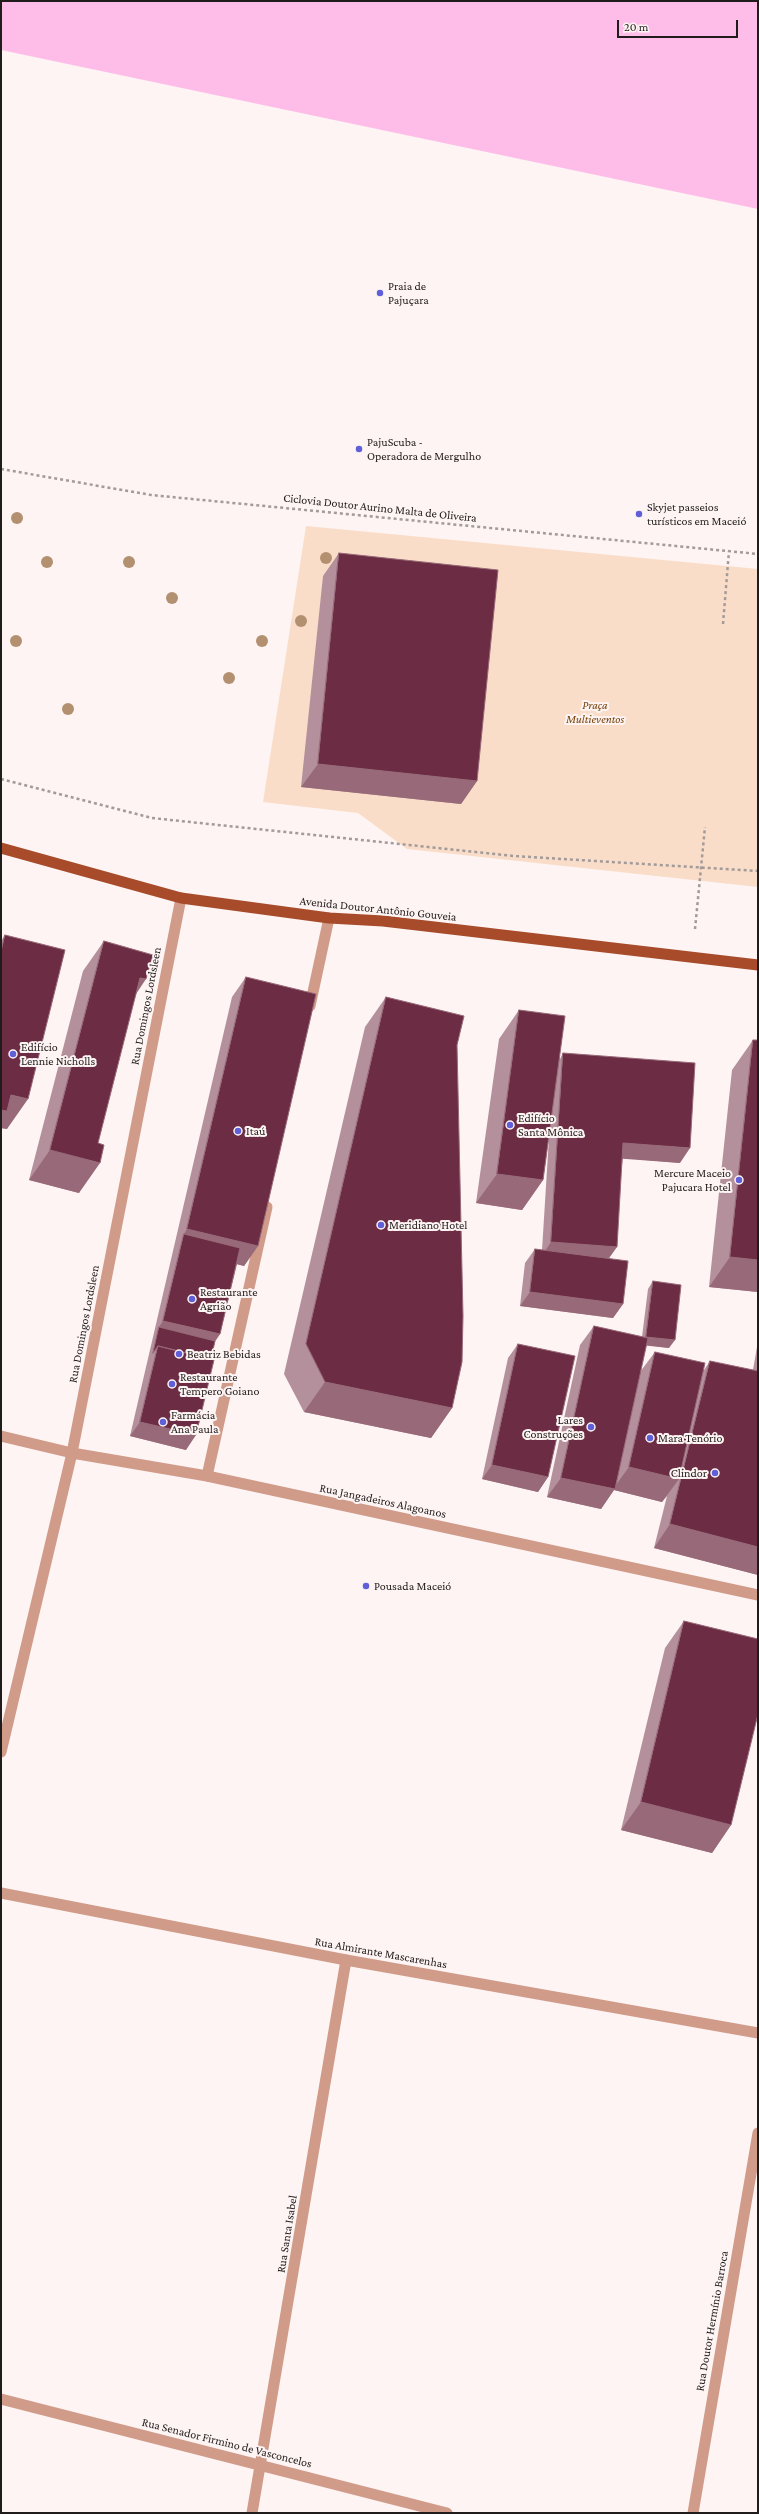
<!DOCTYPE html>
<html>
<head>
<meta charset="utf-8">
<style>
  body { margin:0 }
  #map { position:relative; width:759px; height:2514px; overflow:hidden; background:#fdf4f3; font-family:"Crimson Pro",serif }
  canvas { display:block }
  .frame { position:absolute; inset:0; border:2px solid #211c1c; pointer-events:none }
  .scale { position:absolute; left:617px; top:20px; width:121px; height:18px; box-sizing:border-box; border:2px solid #211c1c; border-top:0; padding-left:5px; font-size:12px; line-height:14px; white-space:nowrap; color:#211c1c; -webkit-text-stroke:3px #fdf4f3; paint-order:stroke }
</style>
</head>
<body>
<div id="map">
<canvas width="759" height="2514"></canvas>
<div class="frame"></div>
<div class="scale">20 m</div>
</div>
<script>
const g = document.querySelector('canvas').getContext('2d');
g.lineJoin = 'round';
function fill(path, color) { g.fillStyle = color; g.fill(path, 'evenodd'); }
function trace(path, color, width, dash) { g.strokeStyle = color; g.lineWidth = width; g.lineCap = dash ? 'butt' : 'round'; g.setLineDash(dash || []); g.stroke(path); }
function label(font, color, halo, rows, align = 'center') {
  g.font = font + ' "Crimson Pro",serif'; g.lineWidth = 4; g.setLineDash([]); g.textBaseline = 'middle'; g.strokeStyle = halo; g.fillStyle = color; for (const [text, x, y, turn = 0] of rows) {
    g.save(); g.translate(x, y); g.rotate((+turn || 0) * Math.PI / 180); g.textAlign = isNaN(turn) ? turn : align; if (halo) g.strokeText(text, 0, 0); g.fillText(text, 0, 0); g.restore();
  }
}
const green = new Path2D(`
  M306 526 758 569V887L407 849 358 813 263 802Z`);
const water = new Path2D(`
  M1 1H758V209L1 50Z`);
const path = new Path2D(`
  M1 469 151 495 758 554
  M723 624 729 551
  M1 779 152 818 514 856 758 871
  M695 929 705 827`);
const service = new Path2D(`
  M310 1006 329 918
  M207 1476 267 1207`);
const minor = new Path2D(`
  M1 1752 72 1453 181 898
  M1 2399 447 2513
  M252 2513 346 1960
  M693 2513 758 2133`);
const tertiary = new Path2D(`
  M1 1436 72 1453 207 1476 758 1595
  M1 1893 346 1960 758 2033`);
const primary = new Path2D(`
  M1 848 181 898 329 918 383 921 758 965`);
const trees = [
  [17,518],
  [326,558],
  [47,562],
  [129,562],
  [172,598],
  [301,621],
  [16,641],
  [262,641],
  [229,678],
  [68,709]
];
const wall = new Path2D(`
  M339 553 477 781 461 804 301 787 323 576Z
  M5 935 7 1129 1 1128V941Z
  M104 941 136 994 79 1193 29 1180 83 971Z
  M246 977 258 1246 244 1266 237 1264 220 1334 215 1341 186 1450 130 1436 232 997Z
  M386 997 457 1045 452 1408 431 1438 304 1412 284 1374 365 1027Z
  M519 1010 560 1059 563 1053 680 1163 623 1158 609 1258 623 1304 613 1318 520 1306 525 1263 535 1249 542 1250 549 1138 543 1180 522 1210 476 1203 499 1039Z
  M753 1040H758V1292L709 1287 732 1070Z
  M653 1281 669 1348 646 1345 640 1372 655 1352 704 1370 710 1361 753 1370 758 1341V1575L654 1548 667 1496 662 1502 614 1490 601 1509 547 1497 580 1345 594 1326 642 1337 648 1289Z
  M518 1344 548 1477 538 1492 482 1479 508 1358Z
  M684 1621 731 1825 712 1853 621 1830 665 1648Z`);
const shadedWall = new Path2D(`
  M318 764 477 781 461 804 301 787Z
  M140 978 146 979 126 1009Z
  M11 1095 28 1099 7 1129 1 1128V1109Z
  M623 1143 690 1148 680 1163 613 1158Z
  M50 1150 100 1163 79 1193 29 1180Z
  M497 1174 543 1180 522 1210 476 1203Z
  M187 1229 258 1246 244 1266 180 1250 184 1234Z
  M551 1242 617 1247 607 1261 541 1257Z
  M730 1257 758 1260V1292L709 1287Z
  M530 1292 623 1304 613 1318 520 1306Z
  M163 1321 220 1334 210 1349 159 1327Z
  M646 1337 675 1340 669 1348 641 1345Z
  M325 1382 452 1408 431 1438 304 1412Z
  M140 1422 196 1435 186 1450 130 1436Z
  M492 1465 548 1477 538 1492 482 1479Z
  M629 1467 679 1479 662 1502 614 1490 601 1509 547 1497 561 1478 613 1489Z
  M670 1524 758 1547V1575L654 1548Z
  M641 1802 731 1825 712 1853 621 1830Z`);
const building = new Path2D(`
  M339 553 498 570 477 781 318 764Z
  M5 935 65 950 28 1099 11 1095 7 1111 1 1110V952Z
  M104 941 153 955 146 979 140 978 98 1143 104 1145 100 1163 50 1150Z
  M246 977 316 994 258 1246 187 1229Z
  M386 997 464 1016 457 1045 463 1316 462 1362 452 1408 325 1382 306 1344Z
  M519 1010 565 1016 543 1180 497 1174Z
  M753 1040H758V1260L730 1257Z
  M563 1053 695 1063 690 1148 623 1143 617 1247 551 1242Z
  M184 1234 240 1248 220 1334 163 1321Z
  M535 1249 628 1261 623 1304 530 1292Z
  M653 1281 681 1285 675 1340 646 1337Z
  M594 1326 648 1338 615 1489 561 1478Z
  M159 1327 215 1341 211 1359 158 1346 153 1353Z
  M518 1344 575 1356 548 1477 492 1465Z
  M158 1346 214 1360 196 1435 140 1422Z
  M655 1352 705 1363 679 1479 629 1467Z
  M710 1361 758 1371V1547L670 1524Z
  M684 1621 758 1639V1714L731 1825 641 1802Z`);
const markers = [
  [380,293,4,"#615fd8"],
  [359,449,4,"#615fd8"],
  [639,514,4,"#615fd8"],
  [13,1054,4,"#615fd8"],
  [510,1125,4,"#615fd8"],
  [238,1131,4,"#615fd8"],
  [739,1180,4,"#615fd8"],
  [381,1225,4,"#615fd8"],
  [192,1299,4,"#615fd8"],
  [179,1354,4,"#615fd8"],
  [172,1384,4,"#615fd8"],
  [163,1422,4,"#615fd8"],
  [591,1427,4,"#615fd8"],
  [650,1438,4,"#615fd8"],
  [715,1473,4,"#615fd8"],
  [366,1586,4,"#615fd8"]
];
const poiNames = [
  ["Praia de",388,286],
  ["Pajuçara",388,300],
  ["PajuScuba -",367,442],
  ["Operadora de Mergulho",367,456],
  ["Skyjet passeios",647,507],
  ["turísticos em Maceió",647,521],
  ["Edifício",21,1047],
  ["Lennie Nicholls",21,1061],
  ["Edifício",518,1118],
  ["Santa Mônica",518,1132],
  ["Itaú",246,1131],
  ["Mercure Maceio",731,1173,"right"],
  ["Pajucara Hotel",731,1187,"right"],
  ["Meridiano Hotel",389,1225],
  ["Restaurante",200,1292],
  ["Agrião",200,1306],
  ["Beatriz Bebidas",187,1354],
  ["Restaurante",180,1377],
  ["Tempero Goiano",180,1391],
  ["Farmácia",171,1415],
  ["Ana Paula",171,1429],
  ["Lares",583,1420,"right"],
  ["Construções",583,1434,"right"],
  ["Mara Tenório",658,1438],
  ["Clindor",707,1473,"right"],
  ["Pousada Maceió",374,1586]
];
const streetNames = [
  ["Ciclovia Doutor Aurino Malta de Oliveira",380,508,6],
  ["Avenida Doutor Antônio Gouveia",378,909,6],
  ["Rua Domingos Lordsleen",146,1006,-79],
  ["Rua Domingos Lordsleen",84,1324,-79],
  ["Rua Jangadeiros Alagoanos",383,1501,12],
  ["Rua Almirante Mascarenhas",381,1953,10],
  ["Rua Santa Isabel",287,2234,-81],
  ["Rua Doutor Hermínio Barroca",712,2321,-80],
  ["Rua Senador Firmino de Vasconcelos",227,2443,14]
];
const parkNames = [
  ["Praça",595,705],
  ["Multieventos",595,719]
];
fill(green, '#faddc8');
fill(water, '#febde9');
trace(path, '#a29b9a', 2.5, [3, 3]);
trace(service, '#d19b8a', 11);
trace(minor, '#d19b8a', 11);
trace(tertiary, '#d19b8a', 11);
trace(primary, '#a74b2b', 11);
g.fillStyle = '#b39070';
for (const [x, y] of trees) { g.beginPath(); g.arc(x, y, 6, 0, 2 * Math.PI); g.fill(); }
fill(wall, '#b4909c');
fill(shadedWall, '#986978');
fill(building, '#6c2d44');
trace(building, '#986978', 1);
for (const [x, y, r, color] of markers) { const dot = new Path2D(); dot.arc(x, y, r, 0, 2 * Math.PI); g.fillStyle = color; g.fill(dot); trace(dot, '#fdf4f3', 1.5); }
label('12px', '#211c1c', '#fdf4f3', poiNames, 'left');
label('12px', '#211c1c', '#fdf4f3', streetNames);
label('italic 12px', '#763f05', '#fdf4f3', parkNames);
</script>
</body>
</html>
